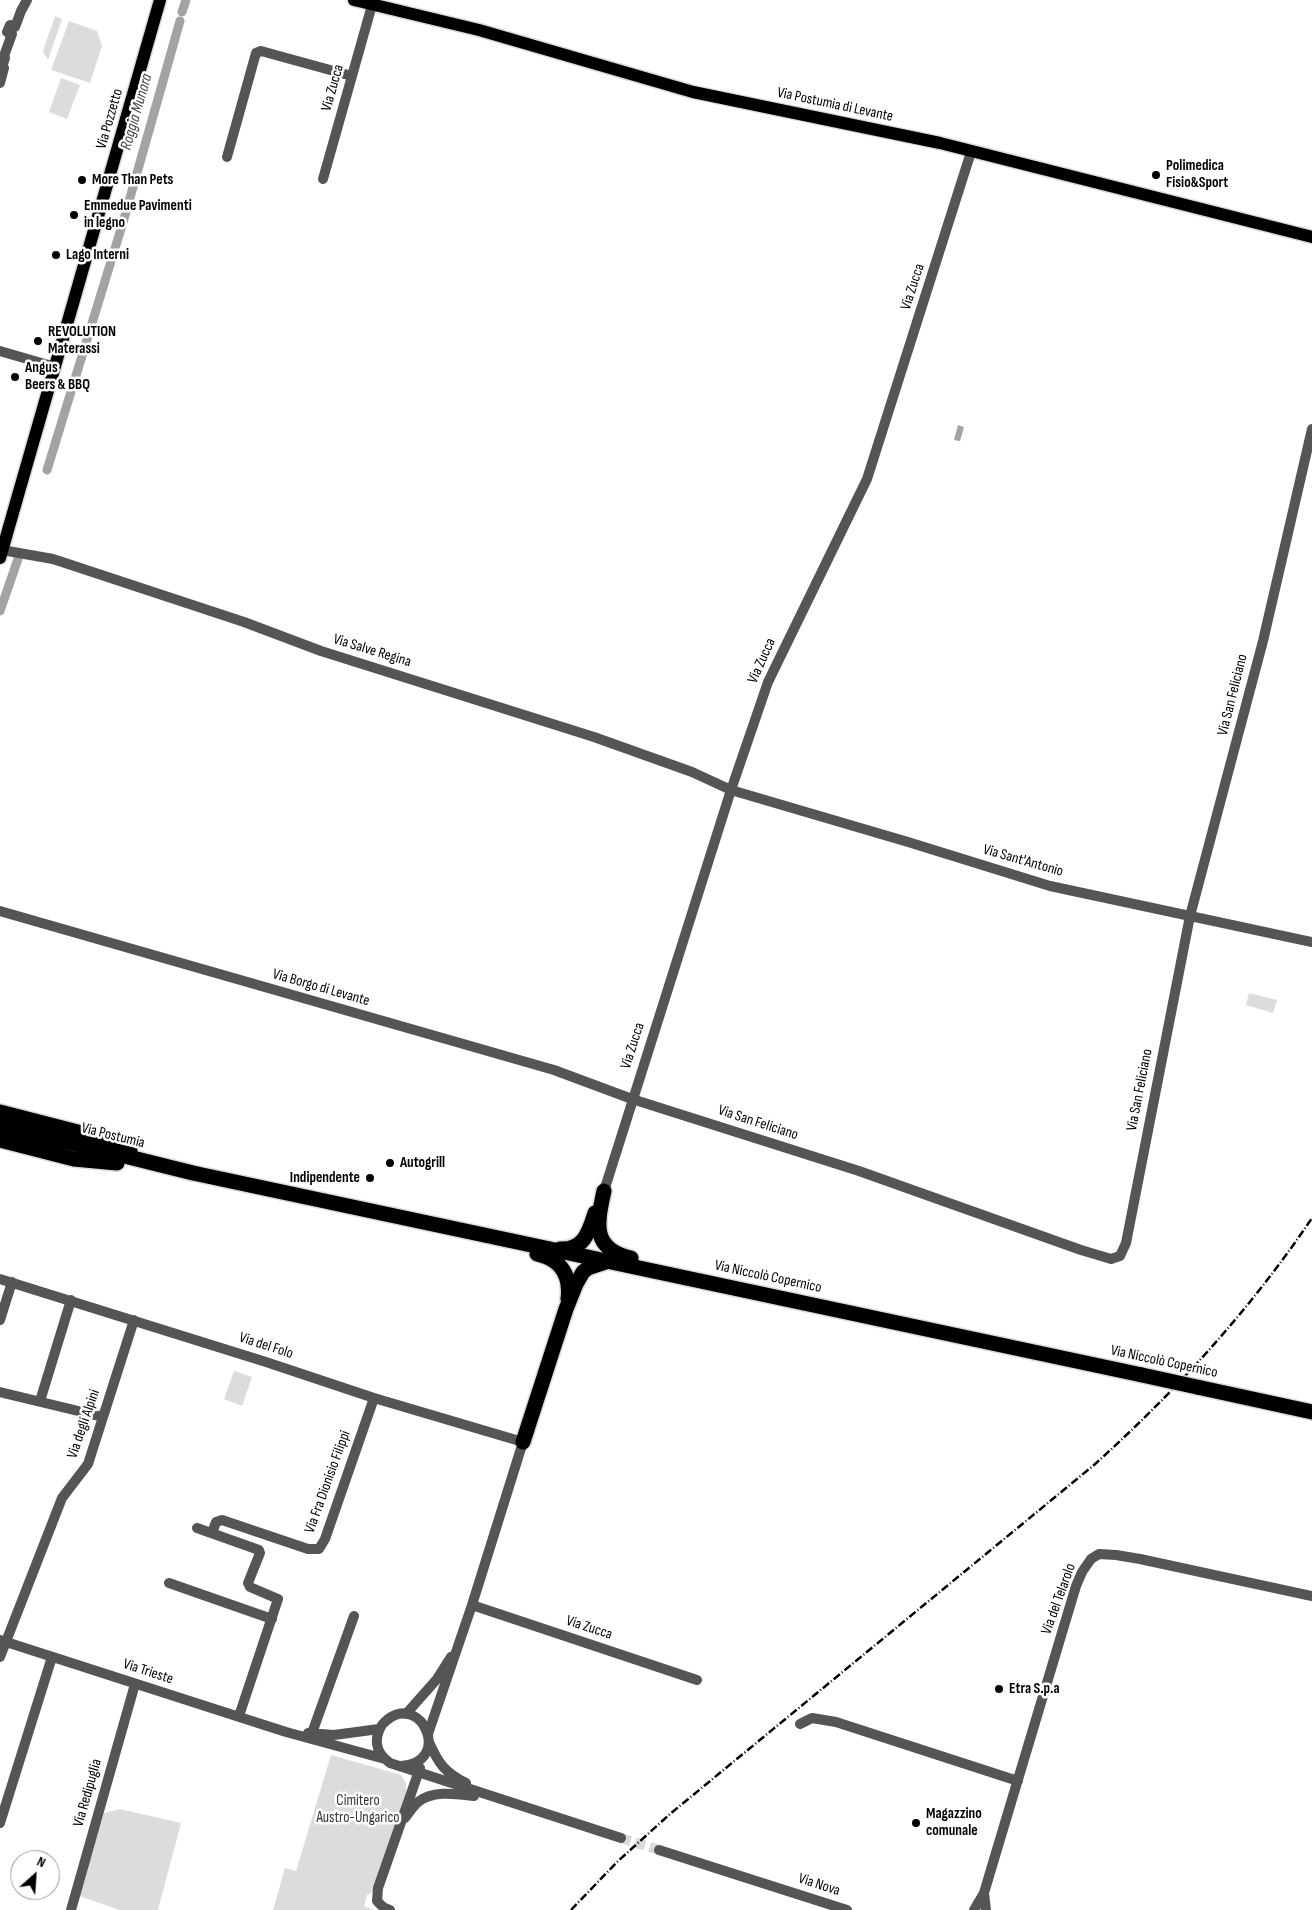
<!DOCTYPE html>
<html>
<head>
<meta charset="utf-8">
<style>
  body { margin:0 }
  #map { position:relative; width:1312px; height:1910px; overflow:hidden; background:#fff; font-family:"Sofia Sans Condensed",sans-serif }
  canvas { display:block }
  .north { position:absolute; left:10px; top:1850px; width:50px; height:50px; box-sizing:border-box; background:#fff; border:1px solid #999; border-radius:50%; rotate:26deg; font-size:14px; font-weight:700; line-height:20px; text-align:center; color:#000 }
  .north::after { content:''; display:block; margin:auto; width:18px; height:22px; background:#000; clip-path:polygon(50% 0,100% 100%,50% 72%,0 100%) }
</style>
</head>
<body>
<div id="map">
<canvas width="1312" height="1910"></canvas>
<div class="north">N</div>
</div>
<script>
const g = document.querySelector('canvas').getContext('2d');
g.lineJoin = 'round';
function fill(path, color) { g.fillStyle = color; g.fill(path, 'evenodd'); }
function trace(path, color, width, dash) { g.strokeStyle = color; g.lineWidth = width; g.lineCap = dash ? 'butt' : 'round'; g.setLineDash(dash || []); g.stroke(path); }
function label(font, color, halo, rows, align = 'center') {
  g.font = font + ' "Sofia Sans Condensed",sans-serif'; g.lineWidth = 5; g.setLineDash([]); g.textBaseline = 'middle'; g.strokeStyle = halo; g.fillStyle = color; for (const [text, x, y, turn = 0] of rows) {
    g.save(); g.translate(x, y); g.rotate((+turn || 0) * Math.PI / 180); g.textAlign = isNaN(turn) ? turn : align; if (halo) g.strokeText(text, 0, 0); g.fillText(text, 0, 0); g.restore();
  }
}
const green = new Path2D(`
  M55 16 62 19 48 60 43 51Z
  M69 21 97 31 102 46 90 83 51 70Z
  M61 78 80 85 67 119 49 112Z
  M1249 993 1277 1000 1273 1013 1246 1005Z
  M234 1371 252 1377 242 1406 224 1399Z
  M331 1755 401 1775 406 1783V1794L373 1892 367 1895 364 1906 373 1910H273L285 1868 296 1871Z
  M120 1809 181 1823 158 1910H120L79 1896 104 1813Z`);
const water = new Path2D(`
  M958 425 964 427 960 441 954 440Z`);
const canal = new Path2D(`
  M182 12 186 0
  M47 470 124 219 180 21
  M0 611 18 559`);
const minorTunnel = new Path2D(`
  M621 1838 659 1850`);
const minor = new Path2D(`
  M0 83 4 68 2 67 5 58 4 56 12 34 7 32 10 25 15 27 21 11 27 0
  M227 157 256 53 261 51 352 76
  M323 179 372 5
  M0 351 55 367
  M2 550 53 559 244 622 321 651 594 737 692 772 731 790 908 842 1050 886 1312 942
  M0 911 554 1070 632 1099 859 1171 1081 1250 1111 1259 1120 1256 1126 1243 1190 916 1263 641 1312 429
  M604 1191 731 790 768 682 867 479 971 152
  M0 1279 266 1362 374 1398 523 1442 472 1605 428 1734
  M0 1320 12 1282
  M0 1392 103 1417
  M40 1401 71 1300
  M197 1528 259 1550 260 1553 248 1583 250 1587 278 1599 239 1716
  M212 1533 216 1522 222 1520 308 1549H319L325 1539 374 1398
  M169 1583 272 1619
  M472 1605 697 1680
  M0 1640 286 1732 385 1759
  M0 1657 62 1498 88 1464 134 1320
  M406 1714 437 1679 451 1657
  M800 1724 812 1718 836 1722 1018 1781
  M308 1733 334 1735 379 1729
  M312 1733 354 1616
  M429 1742C438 1763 445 1773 466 1783
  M401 1766C453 1763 422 1692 387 1720 380 1725 376 1735 377 1744 378 1752 383 1758 390 1763L621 1838
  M405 1818C409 1813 413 1806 418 1802 433 1790 456 1794 474 1796
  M0 1823 52 1657
  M659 1850 847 1910
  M984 1893 986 1910
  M71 1910 135 1684
  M390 1910 383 1907 377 1901 378 1888 420 1768
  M974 1910 984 1893 995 1856 1076 1586 1082 1572 1091 1559 1099 1554 1116 1555 1140 1559 1312 1596`);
const major = new Path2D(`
  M354 0 479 30 693 92 940 143 1312 237
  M0 558 160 0`);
const highway = new Path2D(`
  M0 1112 101 1138 130 1151
  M0 1125 193 1173 1142 1375
  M0 1140 74 1159 117 1163
  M604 1191C597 1223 591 1249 631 1258
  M560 1249C584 1250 589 1232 595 1213
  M537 1254C561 1259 571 1275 568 1299
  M1197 1387 1312 1412
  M523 1442 566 1309 576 1284 583 1272 588 1268 606 1262`);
const rail = new Path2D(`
  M571 1910 617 1862 670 1814 1094 1465C1176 1391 1250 1310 1312 1218`);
const highwayBridge = new Path2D(`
  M1142 1375 1197 1387`);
const markers = [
  [1156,175,5,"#000"],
  [82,180,5,"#000"],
  [74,215,5,"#000"],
  [56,255,5,"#000"],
  [38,341,5,"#000"],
  [15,377,5,"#000"],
  [390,1163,5,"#000"],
  [370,1178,5,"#000"],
  [999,1689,5,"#000"],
  [916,1823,5,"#000"]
];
const streetNames = [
  ["Via Zucca",333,88,-74],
  ["Via Postumia di Levante",835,105,12],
  ["Via Pozzetto",110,119,-74],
  ["Via Zucca",913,287,-72],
  ["Via Salve Regina",372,651,17],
  ["Via Zucca",762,661,-66],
  ["Via San Feliciano",1233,695,-76],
  ["Via Sant'Antonio",1023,861,16],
  ["Via Borgo di Levante",321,988,16],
  ["Via Zucca",633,1046,-72],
  ["Via San Feliciano",1140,1090,-79],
  ["Via San Feliciano",758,1123,18],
  ["Via Postumia",113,1136,14],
  ["Via Niccolò Copernico",768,1277,12],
  ["Via del Folo",266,1346,18],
  ["Via Niccolò Copernico",1164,1362,12],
  ["Via degli Alpini",84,1424,-71],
  ["Via Fra Dionisio Filippi",328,1482,-70],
  ["Via del Telarolo",1059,1599,-70],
  ["Via Zucca",589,1628,18],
  ["Via Trieste",148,1672,18],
  ["Via Redipuglia",88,1793,-74],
  ["Via Nova",819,1885,18]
];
const poiNames = [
  ["Polimedica",1166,166],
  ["Fisio&Sport",1166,183],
  ["More Than Pets",92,180],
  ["Emmedue Pavimenti",84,206],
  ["in legno",84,223],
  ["Lago Interni",66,255],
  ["REVOLUTION",48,332],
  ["Materassi",48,349],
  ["Angus",25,368],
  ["Beers & BBQ",25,385],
  ["Autogrill",400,1163],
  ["Indipendente",360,1178,"right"],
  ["Etra S.p.a",1009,1689],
  ["Magazzino",926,1814],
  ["comunale",926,1831]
];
const parkNames = [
  ["Cimitero",358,1801],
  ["Austro-Ungarico",358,1818]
];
const waterNames = [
  ["Roggia Munara",137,112,-74]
];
fill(green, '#dcdcdc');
fill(water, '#a3a3a3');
trace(canal, '#a3a3a3', 9);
trace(minorTunnel, '#d9d9d9', 10, [10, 5]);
trace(major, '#dbdbdb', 15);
trace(highway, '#dbdbdb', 18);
trace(minor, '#555', 10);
trace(major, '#000', 12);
trace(highway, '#000', 15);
trace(rail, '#000', 2.5, [8, 2.5, 1, 2.5]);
trace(highwayBridge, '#dbdbdb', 18, []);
trace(highwayBridge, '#000', 15);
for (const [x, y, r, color] of markers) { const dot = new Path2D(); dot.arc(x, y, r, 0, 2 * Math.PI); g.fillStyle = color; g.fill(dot); trace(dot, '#fff', 2); }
label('15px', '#000', '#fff', streetNames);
label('bold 15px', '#000', '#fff', poiNames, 'left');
label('15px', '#333', '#fff', parkNames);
label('italic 16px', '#444', '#fff', waterNames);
</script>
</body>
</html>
